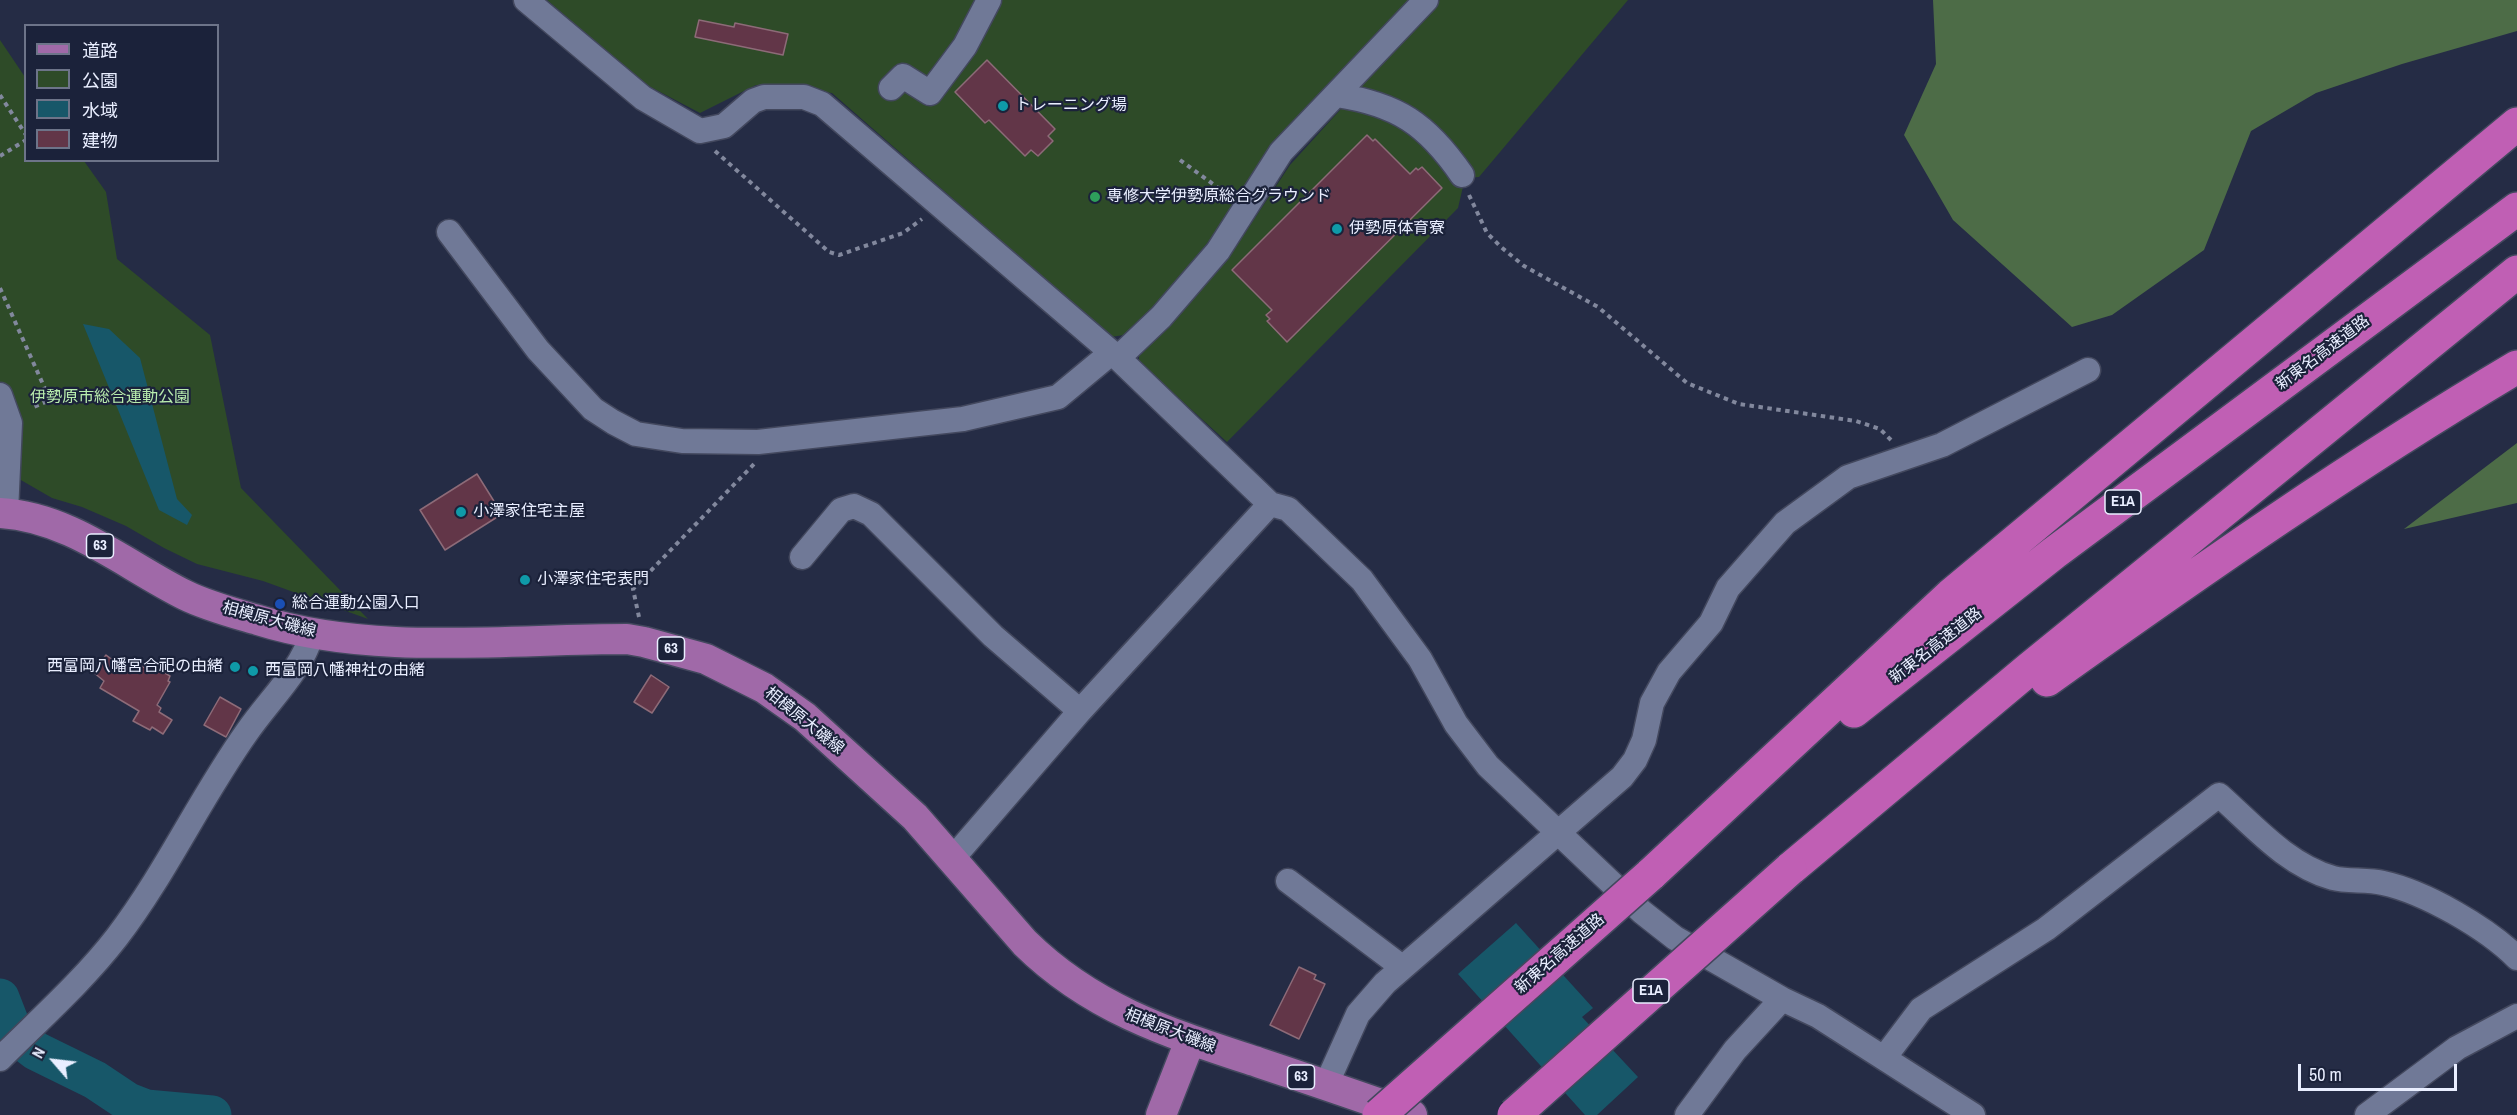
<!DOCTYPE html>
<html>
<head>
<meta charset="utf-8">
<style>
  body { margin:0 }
  #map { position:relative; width:2517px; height:1115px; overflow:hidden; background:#252c45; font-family:"Archivo Narrow","Noto Sans JP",sans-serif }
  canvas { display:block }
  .legend { position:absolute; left:24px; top:24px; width:195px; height:138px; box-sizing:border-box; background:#1b223a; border:2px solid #6d7489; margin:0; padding:8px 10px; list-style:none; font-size:18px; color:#e9eeff }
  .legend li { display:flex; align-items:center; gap:12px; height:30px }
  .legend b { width:30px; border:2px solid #6d7489 }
  .north { position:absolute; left:24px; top:1031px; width:60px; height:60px; -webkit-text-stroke:4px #1b223a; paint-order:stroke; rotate:298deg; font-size:16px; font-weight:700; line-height:24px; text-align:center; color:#e9eeff }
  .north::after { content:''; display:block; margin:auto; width:21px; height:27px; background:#e9eeff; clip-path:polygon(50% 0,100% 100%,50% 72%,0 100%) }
  .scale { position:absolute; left:2298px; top:1064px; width:159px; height:27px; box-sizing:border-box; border:3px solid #e9eeff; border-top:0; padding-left:8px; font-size:18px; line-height:21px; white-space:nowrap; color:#e9eeff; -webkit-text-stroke:4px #1b223a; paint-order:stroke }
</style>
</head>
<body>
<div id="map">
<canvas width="2517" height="1115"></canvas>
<ul class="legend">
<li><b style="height:8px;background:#a069a8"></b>道路</li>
<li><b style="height:16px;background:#2e4b28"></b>公園</li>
<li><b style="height:16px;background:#175769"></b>水域</li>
<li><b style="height:16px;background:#623648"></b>建物</li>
</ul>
<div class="north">N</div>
<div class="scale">50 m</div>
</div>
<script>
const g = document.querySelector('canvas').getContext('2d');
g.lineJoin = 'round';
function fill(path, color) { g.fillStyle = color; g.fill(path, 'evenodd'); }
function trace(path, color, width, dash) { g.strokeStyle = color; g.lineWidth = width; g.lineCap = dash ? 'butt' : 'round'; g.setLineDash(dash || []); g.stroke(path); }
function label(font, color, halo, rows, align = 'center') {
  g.font = font + ' "Archivo Narrow","Noto Sans JP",sans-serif'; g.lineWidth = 4.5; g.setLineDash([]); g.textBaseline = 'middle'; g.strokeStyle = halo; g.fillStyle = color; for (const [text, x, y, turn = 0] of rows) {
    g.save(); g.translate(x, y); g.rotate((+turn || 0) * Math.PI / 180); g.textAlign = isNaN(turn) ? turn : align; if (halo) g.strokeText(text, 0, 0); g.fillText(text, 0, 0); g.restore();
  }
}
const green = new Path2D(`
  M547 0H1411L1142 321 1124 335 1111 337 832 93 756 85 700 113 643 83Z
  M1440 0H1628L1479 177 1465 178 1458 208 1227 442 1139 362V351L1167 326 1231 254 1290 165Z
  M0 40 25 77 26 160 84 161 106 192 117 259 210 335 241 488 368 619 263 581 197 564 164 548 126 526 82 507 52 498 0 468Z`);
const forest = new Path2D(`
  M1933 0H2517V31L2402 64 2316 93 2251 131 2204 250 2112 315 2072 327 1953 220 1904 135 1936 64Z
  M2517 443V503L2404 529Z`);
const water = new Path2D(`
  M83 324 109 329 140 358 177 499 192 515 187 525 159 510Z
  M1516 923 1593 1008 1582 1017 1638 1077 1597 1115H1585L1458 974Z`);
const river = new Path2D(`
  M0 998 14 1034 36 1051 95 1080 128 1102 146 1109 212 1115`);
const building = new Path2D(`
  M699 20 734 27 735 23 788 34 783 55 695 37Z
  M987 60 1055 129 1048 136 1053 141 1038 156 1031 150 1025 156 989 120 985 123 955 92Z
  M1367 135 1373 141 1375 139 1410 174 1416 168 1418 170 1422 167 1442 188 1287 342 1267 321 1270 319 1266 315 1272 310 1232 270Z
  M477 474 502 514 445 550 420 510Z
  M106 655 126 670 132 661 147 669 150 664 170 676 168 681 170 682 157 705 161 708 159 712 172 720 163 734 152 727 150 730 133 721 139 711 100 688 104 681 93 672Z
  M651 675 669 687 652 713 634 702Z
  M220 697 241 709 226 737 204 725Z
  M1299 967 1316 975 1314 979 1325 984 1299 1039 1270 1025Z`);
const path = new Path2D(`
  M0 95 26 135
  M715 151 829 252 839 255 903 233 922 219
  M0 156 26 140
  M1180 160 1228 195
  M1469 195 1487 233 1501 247 1524 266 1598 307 1687 383 1739 404 1856 421 1880 429 1891 440
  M0 288 50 400 31 408
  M639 617 633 589 754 464`);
const minor = new Path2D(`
  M526 0 643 98 700 131 724 126 753 101 764 97H804L822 104 1118 358
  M891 88 903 76 930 93 965 46 989 0
  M1336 95C1397 104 1427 124 1462 175
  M449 232 538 350 593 409 613 422 636 434 682 441 758 442 963 419 1058 397 1111 353
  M0 395 10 423 6 513
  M1270 504 1288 509 1362 580 1420 659 1456 724 1488 766 1642 912 1675 938 1782 999 1818 1016 1973 1115
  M802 557 841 510 854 506 871 514 993 636 1080 711
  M953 858 1080 711 1270 504 1118 358 1161 317 1218 251 1281 152 1426 0
  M1288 881 1402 967
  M1884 1058 1921 1009 2046 929 2219 795C2254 826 2287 865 2333 878 2348 882 2367 879 2383 883 2425 892 2487 928 2517 958
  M0 1059C40 1019 83 981 117 937 166 873 200 798 247 732 269 700 301 671 312 634
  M1326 1085 1358 1014 1385 983 1622 777 1635 760 1644 740 1652 703 1669 672 1711 623 1728 588 1785 523 1848 477 1942 445 2088 370
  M1687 1115 1735 1050 1782 999
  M2367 1115 2457 1048 2517 1016`);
const major = new Path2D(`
  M0 513C70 517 125 565 185 595 207 606 234 613 258 620 372 656 508 639 627 639L644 642 706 659 764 688 805 717 915 817 1025 943C1093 1010 1172 1034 1260 1063 1311 1080 1361 1097 1412 1115
  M1161 1115 1190 1041`);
const highway = new Path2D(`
  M2047 680C2200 571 2355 463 2517 367
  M1854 711 2054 553 2517 209
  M1790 869 2029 669 2517 272
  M1650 875 1951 595 2517 124`);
const highwayBridge = new Path2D(`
  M1379 1115 1650 875
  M1514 1115 1790 869`);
const markers = [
  [1003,106,6,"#0f9aa8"],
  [1095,197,6,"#2e9e5b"],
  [1337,229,6,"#0f9aa8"],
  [461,512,6,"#0f9aa8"],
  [525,580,6,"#0f9aa8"],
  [280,604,6,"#1a4fb4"],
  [235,667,6,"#0f9aa8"],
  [253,671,6,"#0f9aa8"]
];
const shields = [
  [2123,502,36],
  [100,546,27],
  [671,649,27],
  [1651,991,36],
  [1301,1077,27]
];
const shieldNames = [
  ["E1A",2123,502],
  ["63",100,546],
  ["63",671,649],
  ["E1A",1651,991],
  ["63",1301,1077]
];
const poiNames = [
  ["トレーニング場",1015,106],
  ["専修大学伊勢原総合グラウンド",1107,197],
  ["伊勢原体育寮",1349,229],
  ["小澤家住宅主屋",473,512],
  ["小澤家住宅表門",537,580],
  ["総合運動公園入口",292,604],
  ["西富岡八幡宮合祀の由緒",223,667,"right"],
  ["西富岡八幡神社の由緒",265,671]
];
const streetNames = [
  ["新東名高速道路",2323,353,-37],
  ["相模原大磯線",269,620,15],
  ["新東名高速道路",1936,646,-38],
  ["相模原大磯線",804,721,39],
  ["新東名高速道路",1560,954,-41],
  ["相模原大磯線",1170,1031,21]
];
const parkNames = [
  ["伊勢原市総合運動公園",110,398]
];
fill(green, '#2e4b28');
fill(forest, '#4d6c47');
fill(water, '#175769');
trace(river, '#175769', 39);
fill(building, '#623648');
trace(building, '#8d6b78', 1.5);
trace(minor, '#43485e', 27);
trace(major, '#43485e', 33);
trace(highway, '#43485e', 36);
trace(path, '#82889d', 4, [4.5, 4.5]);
trace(minor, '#707997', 24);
trace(major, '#a069a8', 30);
trace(highway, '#c05fb4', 33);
trace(highwayBridge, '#43485e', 36, []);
trace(highwayBridge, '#c05fb4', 33);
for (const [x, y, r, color] of markers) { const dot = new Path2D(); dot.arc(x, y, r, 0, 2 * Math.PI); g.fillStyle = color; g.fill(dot); trace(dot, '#1b223a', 2); }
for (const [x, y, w] of shields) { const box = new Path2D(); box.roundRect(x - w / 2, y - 12, w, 24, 4.5); g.fillStyle = '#1b223a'; g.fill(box); trace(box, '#e9eeff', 1.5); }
label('bold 15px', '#e9eeff', null, shieldNames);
label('16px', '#e9eeff', '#1b223a', poiNames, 'left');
label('16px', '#e9eeff', '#1b223a', streetNames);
label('16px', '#b8ebad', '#1b223a', parkNames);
</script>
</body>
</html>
